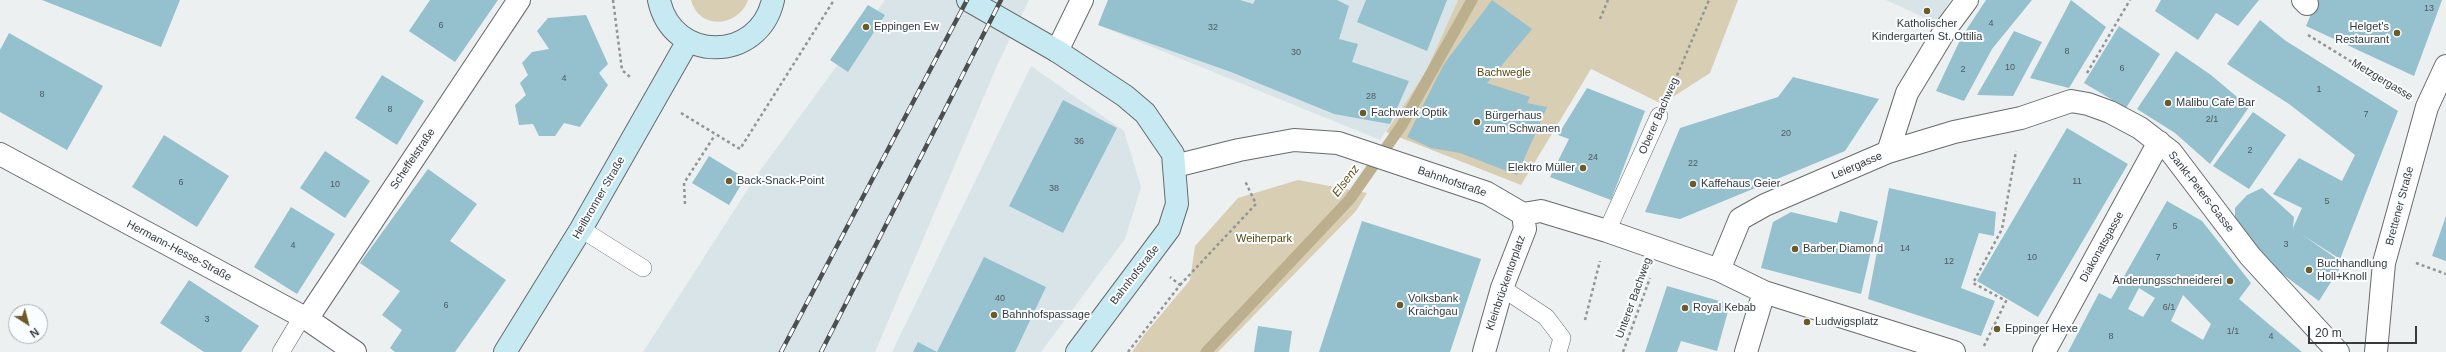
<!DOCTYPE html>
<html>
<head>
<meta charset="utf-8">
<style>
  body { margin:0 }
  #map { position:relative; width:2446px; height:352px; overflow:hidden; background:#ecf0f1; font-family:Helvetica,sans-serif }
  canvas { display:block }
  .north { position:absolute; left:8px; top:304px; width:40px; height:40px; box-sizing:border-box; background:#f9fdff; border:1px solid #acafb0; border-radius:50%; rotate:144deg; font-size:11px; font-weight:700; line-height:16px; text-align:center; color:#38393a }
  .north::after { content:''; display:block; margin:auto; width:14px; height:18px; background:#6c5a28; clip-path:polygon(50% 0,100% 100%,50% 72%,0 100%) }
  .scale { position:absolute; left:2308px; top:326px; width:109px; height:18px; box-sizing:border-box; border:2px solid #38393a; border-top:0; padding-left:5px; font-size:12px; line-height:14px; white-space:nowrap; color:#38393a; -webkit-text-stroke:3px #f9fdff; paint-order:stroke }
</style>
</head>
<body>
<div id="map">
<canvas width="2446" height="352"></canvas>
<div class="north">N</div>
<div class="scale">20 m</div>
</div>
<script>
const g = document.querySelector('canvas').getContext('2d');
g.lineJoin = 'round';
function fill(path, color) { g.fillStyle = color; g.fill(path, 'evenodd'); }
function trace(path, color, width, dash) { g.strokeStyle = color; g.lineWidth = width; g.lineCap = dash ? 'butt' : 'round'; g.setLineDash(dash || []); g.stroke(path); }
function label(font, color, halo, rows, align = 'center') {
  g.font = font + ' Helvetica,sans-serif'; g.lineWidth = 4; g.setLineDash([]); g.textBaseline = 'middle'; g.strokeStyle = halo; g.fillStyle = color; for (const [text, x, y, turn = 0] of rows) {
    g.save(); g.translate(x, y); g.rotate((+turn || 0) * Math.PI / 180); g.textAlign = isNaN(turn) ? turn : align; if (halo) g.strokeText(text, 0, 0); g.fillText(text, 0, 0); g.restore();
  }
}
const built = new Path2D(`
  M885 0H1029L999 61 875 352H643L757 175Z
  M1108 0H1458L1426 71 1380 140 1098 25Z
  M1886 0H1950L1936 23Z
  M1031 66 1124 131 1141 187 1125 239 1041 352H892Z`);
const green = new Path2D(`
  M691 0H748C739 27 699 31 691 0Z
  M1458 0H1738L1710 73 1662 104 1591 69 1521 185 1386 132 1426 71Z
  M1298 180 1367 193 1356 211 1218 352H1132L1144 335 1190 280 1195 246 1238 198Z`);
const stream = new Path2D(`
  M1206 352 1350 199 1402 125 1472 0`);
const building = new Path2D(`
  M42 0H180L161 47Z
  M430 0H498L455 62 409 31Z
  M1108 0H1240L1253 4 1255 0H1337L1349 6 1339 39 1358 44 1352 62 1409 81 1390 124 1334 114 1231 72 1098 25Z
  M1366 0H1447L1427 51 1357 22Z
  M1492 0 1532 29 1487 83 1530 97 1527 103 1547 107 1517 175 1460 153 1431 148 1407 137 1444 64Z
  M1986 0H2032L1992 49 1964 101 1936 91 1961 38Z
  M2071 0 2106 27 2069 88 2030 78Z
  M2161 0H2259L2238 26 2216 13 2198 40 2155 11Z
  M2317 0H2442L2414 76 2306 26Z
  M868 5 885 15 848 72 830 60Z
  M586 15 608 64 599 73 608 85 580 127 564 123 555 136H539L533 124 519 125 515 105 526 95 520 83 528 75 522 63 532 52 549 49 537 31 548 18Z
  M2260 20 2286 41 2398 111 2340 259 2301 234 2343 263 2319 301 2270 265 2235 222V208L2247 195 2262 188 2294 217 2293 228 2302 208 2273 194 2299 158 2342 181 2355 155 2289 104 2227 64Z
  M2119 26 2160 54 2126 108 2084 83Z
  M2014 31 2042 42 2013 96 1977 95Z
  M9 33 103 86 67 150 0 112V50Z
  M2176 51 2211 75 2249 107 2210 164 2175 133 2137 109Z
  M382 75 424 101 397 145 355 118Z
  M1793 77 1879 99 1845 151 1680 219 1645 212 1680 128 1778 97Z
  M1587 88 1645 111 1611 200 1550 177 1569 139 1558 135Z
  M1063 100 1117 128 1063 233 1009 206Z
  M2253 112 2286 135 2249 189 2213 166Z
  M2067 128 2128 164 2038 317 1977 281Z
  M164 135 229 176 197 227 132 187Z
  M325 151 370 181 345 218 300 188Z
  M709 156 745 178 729 205 692 183Z
  M428 169 477 204 450 241 506 280 455 352H395L390 348 402 330 382 315 400 291 360 263Z
  M1889 188 1996 212 1994 236 1979 233 1961 288 1995 301 1981 336 1868 299Z
  M2167 201 2202 221 2251 283 2239 299 2302 352H2068L2099 293 2111 299ZM2139 288 2155 298 2143 317 2128 309ZM2183 295 2211 324 2203 340 2171 321Z
  M291 207 335 234 297 294 254 267Z
  M1840 211 1878 221 1861 294 1761 268 1773 222 1791 212 1837 223Z
  M2446 216V261L2432 256Z
  M1362 221 1481 259 1450 352H1319Z
  M984 257 1046 287 1015 352H913L918 342 937 352Z
  M189 280 259 326 241 352H204L160 323Z
  M1667 286 1730 304 1717 351 1681 341 1677 352H1645Z
  M1258 326 1292 331 1289 352H1254Z`);
const path = new Path2D(`
  M613 0 622 70 631 78
  M1600 19 1608 0
  M2308 35 2401 92
  M2087 73 2130 0
  M1670 92 1709 0
  M681 113 740 149 834 0
  M685 204 684 183 715 135
  M2416 263 2446 274
  M1180 285 1256 204 1245 181
  M1585 320 1600 261
  M1984 346 2006 301 1973 283 2002 229 2016 151
  M1128 352 1180 285 1170 277
  M1623 352 1650 278`);
const lane = new Path2D(`
  M581 229 643 268
  M1607 231 1659 116
  M1502 288 1546 317 1562 338 1558 352
  M281 352 302 317`);
const street = new Path2D(`
  M2303 0 2307 4
  M1057 51 1082 0
  M1888 152 1907 93 1947 27 1967 0
  M0 154 307 319 355 352
  M1175 166 1239 150 1294 140 1338 143 1487 193 1523 214 1541 211 1607 231 1719 270 1764 292 1954 352
  M1719 270 1740 219 1765 205 1888 152 1954 132 2021 118 2071 101 2088 104 2110 112 2140 128 2171 152 2250 256 2338 352
  M307 319 519 0
  M1484 352 1502 288 1525 229 1523 214
  M1746 352 1764 292
  M2044 352 2159 142
  M2376 352 2384 263 2427 107 2446 66`);
const secondary = new Path2D(`
  M659 0C672 63 759 63 773 0
  M968 0 1057 51 1125 96 1145 113 1173 154 1177 204 1169 229 1077 352
  M505 352 581 229 688 41`);
const rail = new Path2D(`
  M781 352 967 0
  M821 352 1001 0`);
const markers = [
  [1927,11,4,"#6c5a28"],
  [866,27,4,"#6c5a28"],
  [2397,33,4,"#6c5a28"],
  [2168,103,4,"#6c5a28"],
  [1363,113,4,"#6c5a28"],
  [1477,122,4,"#6c5a28"],
  [1583,168,4,"#6c5a28"],
  [729,181,4,"#6c5a28"],
  [1693,184,4,"#6c5a28"],
  [1795,249,4,"#6c5a28"],
  [2309,270,4,"#6c5a28"],
  [2230,281,4,"#6c5a28"],
  [1400,305,4,"#6c5a28"],
  [1685,308,4,"#6c5a28"],
  [994,315,4,"#6c5a28"],
  [1807,322,4,"#6c5a28"],
  [1997,329,4,"#6c5a28"]
];
const numberNames = [
  ["13",2429,9],
  ["4",1991,24],
  ["6",441,26],
  ["32",1213,28],
  ["8",2067,52],
  ["30",1296,53],
  ["10",2010,68],
  ["6",2122,69],
  ["2",1963,70],
  ["4",564,79],
  ["1",2319,90],
  ["8",42,95],
  ["28",1371,97],
  ["8",390,110],
  ["7",2366,115],
  ["2/1",2212,120],
  ["20",1786,134],
  ["36",1079,142],
  ["2",2250,151],
  ["24",1593,158],
  ["22",1693,164],
  ["11",2077,182],
  ["6",181,183],
  ["10",335,185],
  ["38",1054,189],
  ["5",2327,202],
  ["5",2175,227],
  ["3",2286,245],
  ["4",293,246],
  ["14",1905,249],
  ["10",2032,258],
  ["7",2158,258],
  ["12",1949,262],
  ["40",1000,299],
  ["6",446,306],
  ["6/1",2169,308],
  ["3",207,320],
  ["1/1",2233,332],
  ["8",2111,337],
  ["4",2271,337]
];
const poiNames = [
  ["Katholischer",1927,24,"center"],
  ["Kindergarten St. Ottilia",1927,37,"center"],
  ["Eppingen Ew",874,27],
  ["Helget's",2389,27,"right"],
  ["Restaurant",2389,40,"right"],
  ["Malibu Cafe Bar",2176,103],
  ["Fachwerk Optik",1371,113],
  ["Bürgerhaus",1485,116],
  ["zum Schwanen",1485,129],
  ["Elektro Müller",1575,168,"right"],
  ["Back-Snack-Point",737,181],
  ["Kaffehaus Geier",1701,184],
  ["Barber Diamond",1803,249],
  ["Buchhandlung",2317,264],
  ["Holl+Knoll",2317,277],
  ["Änderungsschneiderei",2222,281,"right"],
  ["Volksbank",1408,299],
  ["Kraichgau",1408,312],
  ["Royal Kebab",1693,308],
  ["Bahnhofspassage",1002,315],
  ["Ludwigsplatz",1815,322],
  ["Eppinger Hexe",2005,329]
];
const parkNames = [
  ["Bachwegle",1504,73],
  ["Weiherpark",1264,239]
];
const streetNames = [
  ["Metzgergasse",2382,80,31],
  ["Oberer Bachweg",1659,116,-66],
  ["Scheffelstraße",413,159,-56],
  ["Leiergasse",1857,166,-23],
  ["Bahnhofstraße",1452,182,19],
  ["Sankt-Peters-Gasse",2201,192,52],
  ["Heilbronner Straße",599,198,-60],
  ["Brettener Straße",2400,206,-75],
  ["Diakonatsgasse",2102,247,-61],
  ["Hermann-Hesse-Straße",179,251,28],
  ["Bahnhofstraße",1135,275,-52],
  ["Kleinbrückentorplatz",1506,283,-71],
  ["Unterer Bachweg",1634,298,-70]
];
const waterNames = [
  ["Elsenz",1346,181,-53]
];
fill(built, '#d8e4e8');
fill(green, '#d8ceb4');
trace(stream, '#bcaf8d', 11);
fill(building, '#95c0cd');
trace(lane, '#676b6c', 18);
trace(street, '#676b6c', 24);
trace(secondary, '#676b6c', 24);
trace(path, '#929495', 2.5, [3, 3]);
trace(lane, '#fff', 17);
trace(street, '#fff', 22);
trace(secondary, '#c6e9f2', 22);
trace(rail, '#4c4e4f', 4.5);
trace(rail, '#f9fdff', 3, [9]);
for (const [x, y, r, color] of markers) { const dot = new Path2D(); dot.arc(x, y, r, 0, 2 * Math.PI); g.fillStyle = color; g.fill(dot); trace(dot, '#f9fdff', 1.5); }
label('9px', '#4f5b5f', null, numberNames);
label('11px', '#38393a', '#f9fdff', poiNames, 'left');
label('11px', '#5c480a', '#f9fdff', parkNames);
label('11px', '#38393a', '#f9fdff', streetNames);
label('italic 12px', '#655116', '#f9fdff', waterNames);
</script>
</body>
</html>
